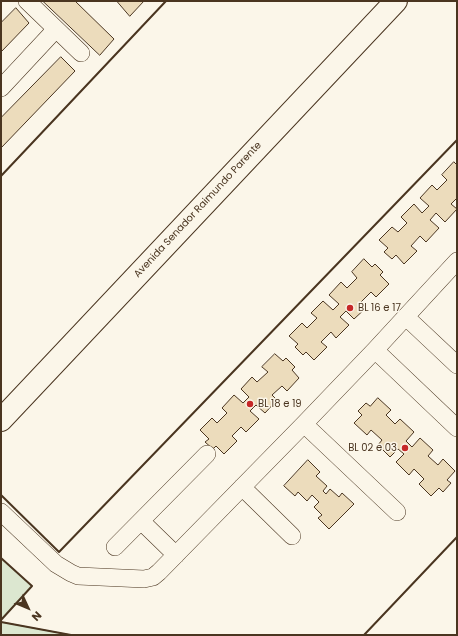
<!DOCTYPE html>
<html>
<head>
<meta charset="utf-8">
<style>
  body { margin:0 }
  #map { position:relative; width:458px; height:636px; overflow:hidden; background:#fbf6e9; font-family:Poppins,sans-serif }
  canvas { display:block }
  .frame { position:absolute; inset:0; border:2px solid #4a3520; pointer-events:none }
  .north { position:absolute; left:8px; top:588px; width:40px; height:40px; -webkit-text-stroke:3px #fbf6e9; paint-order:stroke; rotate:134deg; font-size:11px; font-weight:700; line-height:16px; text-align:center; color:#4a3520 }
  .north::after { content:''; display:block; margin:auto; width:14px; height:18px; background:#4a3520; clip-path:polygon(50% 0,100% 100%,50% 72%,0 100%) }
</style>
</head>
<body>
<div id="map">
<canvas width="458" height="636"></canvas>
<div class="frame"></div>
<div class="north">N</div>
</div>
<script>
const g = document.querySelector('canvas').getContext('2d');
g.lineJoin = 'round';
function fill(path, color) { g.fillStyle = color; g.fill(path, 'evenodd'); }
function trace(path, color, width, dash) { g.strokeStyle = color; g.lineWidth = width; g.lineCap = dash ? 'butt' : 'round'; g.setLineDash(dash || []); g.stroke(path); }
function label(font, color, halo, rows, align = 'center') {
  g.font = font + ' Poppins,sans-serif'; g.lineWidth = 3; g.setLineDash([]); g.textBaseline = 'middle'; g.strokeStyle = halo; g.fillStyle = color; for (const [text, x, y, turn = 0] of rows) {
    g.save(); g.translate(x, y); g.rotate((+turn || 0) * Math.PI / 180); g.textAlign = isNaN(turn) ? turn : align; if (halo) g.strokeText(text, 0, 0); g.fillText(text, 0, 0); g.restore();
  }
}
const green = new Path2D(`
  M1 558 32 586 1 620Z
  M1 622 71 635H1Z`);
const building = new Path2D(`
  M43 1H75L114 39 100 55Z
  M117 1H144L130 16Z
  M16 8 29 23 1 52V23Z
  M61 57 75 71 1 148V118Z
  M454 162 457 165V198L451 204 457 209 445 222 436 213 430 220 439 228 426 242 420 236 411 246 417 251 404 264 396 255 392 259 384 252 388 248 379 240 392 227 398 232 407 223 401 217 414 204 422 213 429 206 420 198 432 185 437 190 447 180 442 175Z
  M364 259 372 267 375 264 383 272 380 275 389 284 376 297 371 292 361 302 367 307 354 319 346 311 340 317 349 325 336 338 331 332 321 342 327 347 314 360 306 352 303 355 295 347 298 344 289 336 302 323 307 328 317 318 311 313 323 301 333 310 339 304 329 295 341 282 347 288 357 278 352 272Z
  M275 354 283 361 286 358 295 367 292 370 299 378 287 391 282 386 272 395 277 400 265 413 256 405 250 411 259 419 246 432 241 427 232 436 237 441 224 454 216 446 213 449 205 442 209 439 200 430 212 418 217 423 227 413 222 408 234 395 243 403 249 397 241 389 252 377 257 382 268 372 262 367Z
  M378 398 391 410 386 415 395 424 400 419 414 432 406 441 412 447 420 438 433 450 428 456 438 465 443 459 455 471 447 480 451 483 443 492 439 488 431 496 419 484 424 479 414 469 409 475 396 462 404 454 398 449 390 457 378 445 382 440 371 430 367 435 354 423 362 415 358 411 366 403 370 406Z
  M308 460 320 472 316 476 327 486 323 491 326 494 330 489 339 497 342 493 354 504 329 529 318 518 322 515 314 507 319 502 312 495 307 501 298 492 295 496 284 486Z`);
const minor = new Path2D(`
  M27 1 81 53
  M1 88 56 29
  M406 317 457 365
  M375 350 457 428
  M304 424 397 512
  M242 487 292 536
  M1 512 56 564 71 573 78 576 144 579 153 577 159 572 304 424 375 350 457 261
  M141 521 176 555
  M115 547 207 454`);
const tertiary = new Path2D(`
  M1 420 396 1`);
const wall = new Path2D(`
  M1 176 166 1
  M1 495 59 552 457 140
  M1 558 32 586 1 620
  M1 622 71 635
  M364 635 457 537`);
const markers = [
  [350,308,4,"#c62828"],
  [250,404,4,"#c62828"],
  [405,448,4,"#c62828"]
];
const streetNames = [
  ["Avenida Senador Raimundo Parente",198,210,-47]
];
const poiNames = [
  ["BL 16 e 17",358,308],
  ["BL 18 e 19",258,404],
  ["BL 02 e 03",397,448,"right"]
];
fill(green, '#dce7d0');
trace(green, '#887966', 1);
fill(building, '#ecdcbc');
trace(building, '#4a3520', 1);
trace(minor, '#4a3520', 18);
trace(tertiary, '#4a3520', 24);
trace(minor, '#fbf6e9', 17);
trace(tertiary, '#fbf6e9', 22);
trace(wall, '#4a3520', 2);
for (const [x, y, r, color] of markers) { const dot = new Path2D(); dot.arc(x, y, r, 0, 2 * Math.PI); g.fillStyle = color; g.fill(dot); trace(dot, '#fbf6e9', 1.5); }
label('10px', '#4a3520', '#fbf6e9', streetNames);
label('10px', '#4a3520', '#fbf6e9', poiNames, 'left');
</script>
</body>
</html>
